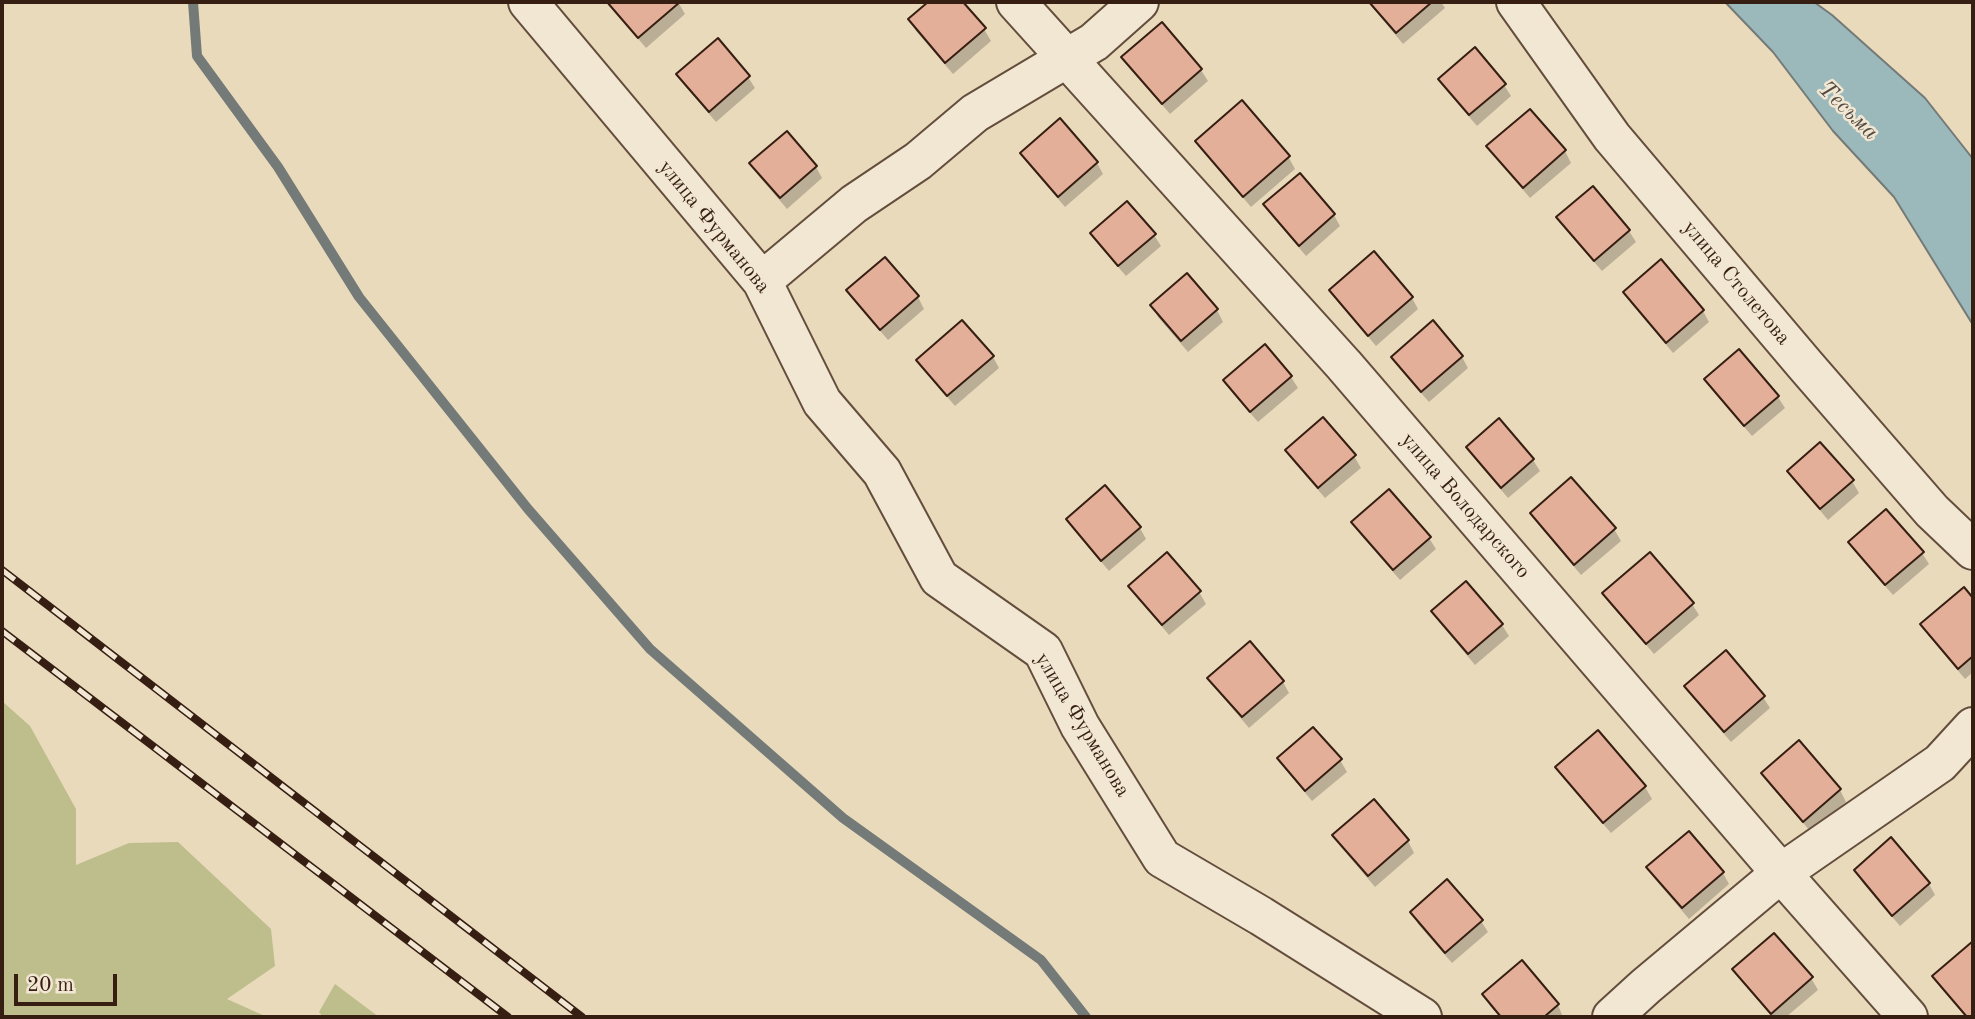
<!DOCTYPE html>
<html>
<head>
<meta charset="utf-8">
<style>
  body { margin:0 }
  #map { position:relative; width:1975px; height:1019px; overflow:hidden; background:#eadabc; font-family:"Old Standard TT",serif }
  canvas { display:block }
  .frame { position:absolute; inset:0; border:4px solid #361e12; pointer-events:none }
  .scale { position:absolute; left:14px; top:974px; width:103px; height:32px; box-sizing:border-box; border:4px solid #361e12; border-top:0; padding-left:9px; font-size:21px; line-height:24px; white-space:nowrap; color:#361e12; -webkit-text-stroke:5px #f1e7d3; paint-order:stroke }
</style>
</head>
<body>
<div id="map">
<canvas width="1975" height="1019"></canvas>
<div class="frame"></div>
<div class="scale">20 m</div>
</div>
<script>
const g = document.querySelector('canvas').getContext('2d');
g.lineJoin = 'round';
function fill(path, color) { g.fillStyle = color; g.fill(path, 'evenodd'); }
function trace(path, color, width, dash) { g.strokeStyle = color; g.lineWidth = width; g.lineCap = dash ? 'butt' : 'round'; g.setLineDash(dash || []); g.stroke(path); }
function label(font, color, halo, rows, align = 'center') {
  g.font = font + ' "Old Standard TT",serif'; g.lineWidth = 5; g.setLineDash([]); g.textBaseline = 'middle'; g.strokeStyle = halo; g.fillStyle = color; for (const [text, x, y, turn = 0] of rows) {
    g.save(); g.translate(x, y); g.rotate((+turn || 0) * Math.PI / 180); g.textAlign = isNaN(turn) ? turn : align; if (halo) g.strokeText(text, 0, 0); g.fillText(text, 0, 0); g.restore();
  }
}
const green = new Path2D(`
  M2 701 30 726 76 809V865L129 843 178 842 271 929 275 966 227 999 267 1017H2Z
  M335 984 379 1017H323L319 1012Z`);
const water = new Path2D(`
  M1725 2H1814L1832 15 1925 98 1973 159V325L1894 197 1833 131 1773 52Z`);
const shadow = new Path2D(`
  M607 2H678L685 14 646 48Z
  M930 2H961L984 29 991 41 953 74 916 31 910 20Z
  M1368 2H1441L1445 8 1403 44Z
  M1124 57 1201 70 1208 81 1170 114 1130 68Z
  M678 75 748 77 755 88 716 122 685 86Z
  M1440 79 1504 85 1511 96 1477 126 1447 91Z
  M1242 103 1289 158 1295 169 1251 207 1204 152 1198 141Z
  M1489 146 1565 151 1571 163 1530 198 1495 157Z
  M1022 153 1097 163 1103 174 1065 207 1029 165Z
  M752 164 816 167 822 178 787 209 758 175Z
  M1593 188 1629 231 1636 242 1602 271 1565 229 1558 218Z
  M1265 205 1334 215 1340 226 1306 256 1272 216Z
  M1092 234 1154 235 1161 246 1126 276 1099 245Z
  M885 259 918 297 924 309 888 340 855 302 849 290Z
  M1187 275 1217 310 1223 322 1188 352 1158 317 1152 305Z
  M1331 290 1412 298 1418 309 1376 346 1338 301Z
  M1625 292 1703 311 1709 322 1673 353 1631 303Z
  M1739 352 1778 397 1785 408 1752 436 1713 391 1707 379Z
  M993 357 999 368 955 406 925 371 918 360Z
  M1393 357H1462L1468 368 1429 402 1400 369Z
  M1291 377 1298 388 1258 422 1232 392 1226 381Z
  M1322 419 1354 456 1361 468 1325 498 1293 461 1287 450Z
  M1499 421 1533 460 1540 471 1508 498 1474 458 1468 447Z
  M1789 471 1852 481 1859 493 1828 520 1796 482Z
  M1532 513 1614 529 1621 541 1581 575 1539 525Z
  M1068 520 1140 528 1146 539 1109 571 1075 531Z
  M1353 522 1429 538 1436 549 1400 580 1360 534Z
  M1850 542 1922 553 1929 564 1893 595 1857 554Z
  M1130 586 1199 592 1206 604 1169 635 1137 597Z
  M1963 589 1973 601V672L1965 679 1929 636 1922 625Z
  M1604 593 1692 604 1699 615 1654 654 1611 605Z
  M1433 612 1502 625 1509 636 1475 665 1440 623Z
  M1209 678 1283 682 1289 693 1249 728 1216 689Z
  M1686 686 1763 697 1770 708 1731 742 1693 698Z
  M1597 733 1645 787 1652 799 1611 833 1564 779 1557 767Z
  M1799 743 1840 790 1846 802 1811 832 1770 785 1763 773Z
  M1279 759 1340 760 1347 772 1312 801 1286 770Z
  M1373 802 1408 841 1414 853 1375 887 1341 847 1334 836Z
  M1649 868 1723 873 1729 884 1689 919 1655 879Z
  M1856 870 1929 884 1935 895 1900 926 1862 882Z
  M1412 912 1481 921 1488 932 1452 963 1418 924Z
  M1973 943V1017H1966L1941 988 1934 977Z
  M1521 962 1558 1005 1563 1017H1500L1490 1006 1484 995Z
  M1734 969 1811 978 1818 990 1786 1017H1772L1741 980Z`);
const stream = new Path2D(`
  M193 2 197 56 278 167 359 297 528 509 650 649 843 818 1041 960 1086 1017`);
const building = new Path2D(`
  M607 2H680L638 38Z
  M928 2H963L986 28 945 63 908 19Z
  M1369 2H1432L1396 33Z
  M1162 22 1202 69 1162 104 1121 57Z
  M718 38 750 76 709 112 676 74Z
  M1475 47 1506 84 1469 115 1438 79Z
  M1242 100 1290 156 1243 197 1195 141Z
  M1530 109 1566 150 1523 188 1486 146Z
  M1060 118 1098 162 1058 197 1020 153Z
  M787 131 817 166 780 198 749 163Z
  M1300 173 1335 214 1299 246 1263 204Z
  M1593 186 1630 230 1594 261 1556 217Z
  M1127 201 1156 234 1118 266 1090 233Z
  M1374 251 1413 297 1368 336 1329 290Z
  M885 257 919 296 880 330 846 290Z
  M1661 259 1704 310 1666 343 1623 292Z
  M1187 273 1218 309 1181 341 1150 305Z
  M962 320 994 356 947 396 916 360Z
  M1433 320 1463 356 1421 392 1391 357Z
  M1265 344 1292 376 1250 412 1223 380Z
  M1739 349 1779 396 1744 426 1704 379Z
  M1323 417 1356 455 1318 488 1285 450Z
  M1499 418 1534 459 1501 488 1466 447Z
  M1820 442 1854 480 1820 509 1787 471Z
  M1571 477 1616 528 1574 565 1530 513Z
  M1105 485 1141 527 1101 561 1066 519Z
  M1389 489 1431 537 1393 570 1351 522Z
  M1886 509 1924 552 1885 585 1848 542Z
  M1167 552 1201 591 1162 625 1128 586Z
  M1650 552 1694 603 1646 644 1602 593Z
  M1466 581 1503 624 1468 654 1431 611Z
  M1964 587 1973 598V656L1958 669 1920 624Z
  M1250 641 1284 681 1242 717 1207 678Z
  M1726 650 1765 696 1724 732 1684 686Z
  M1313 727 1342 759 1305 791 1277 758Z
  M1598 730 1646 786 1603 823 1555 767Z
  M1799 740 1841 789 1803 822 1761 773Z
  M1374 799 1409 840 1368 876 1332 835Z
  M1689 831 1724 872 1682 908 1646 867Z
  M1891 837 1930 883 1892 916 1854 870Z
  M1447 879 1483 920 1445 953 1410 912Z
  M1774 933 1813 977 1771 1014 1732 969Z
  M1973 941V1017H1967L1932 976Z
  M1522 960 1559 1004 1544 1017H1501L1482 994Z`);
const minor = new Path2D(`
  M528 2 762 281 822 402 882 472 939 578 1043 651 1080 726 1162 858 1261 916 1422 1017
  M1016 2 1344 365 1781 873 1908 1017
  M1516 2 1612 137 1806 366 1932 511 1973 550
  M762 281 854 204 918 161 975 113 1094 42 1139 2
  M1612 1017 1646 986 1781 873 1940 763 1973 727`);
const rail = new Path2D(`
  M2 570 582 1017
  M2 631 508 1017`);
const streetNames = [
  ["улица Фурманова",714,227,51],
  ["улица Столетова",1736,283,50],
  ["улица Володарского",1465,506,49],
  ["улица Фурманова",1082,725,59]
];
const waterNames = [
  ["Тесьма",1848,111,44]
];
fill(green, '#bebd8c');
fill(water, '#9bb8ba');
trace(water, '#737a77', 2);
fill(shadow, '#0003');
trace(stream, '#737a77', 10);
fill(building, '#e4af99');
trace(building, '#361e12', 2);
trace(minor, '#634d3c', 42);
trace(minor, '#f1e7d3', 38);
trace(rail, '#361e12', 8);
trace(rail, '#f1e7d3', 5, [16]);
label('21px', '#361e12', '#f1e7d3', streetNames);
label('italic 23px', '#544c44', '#f1e7d3', waterNames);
</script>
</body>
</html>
